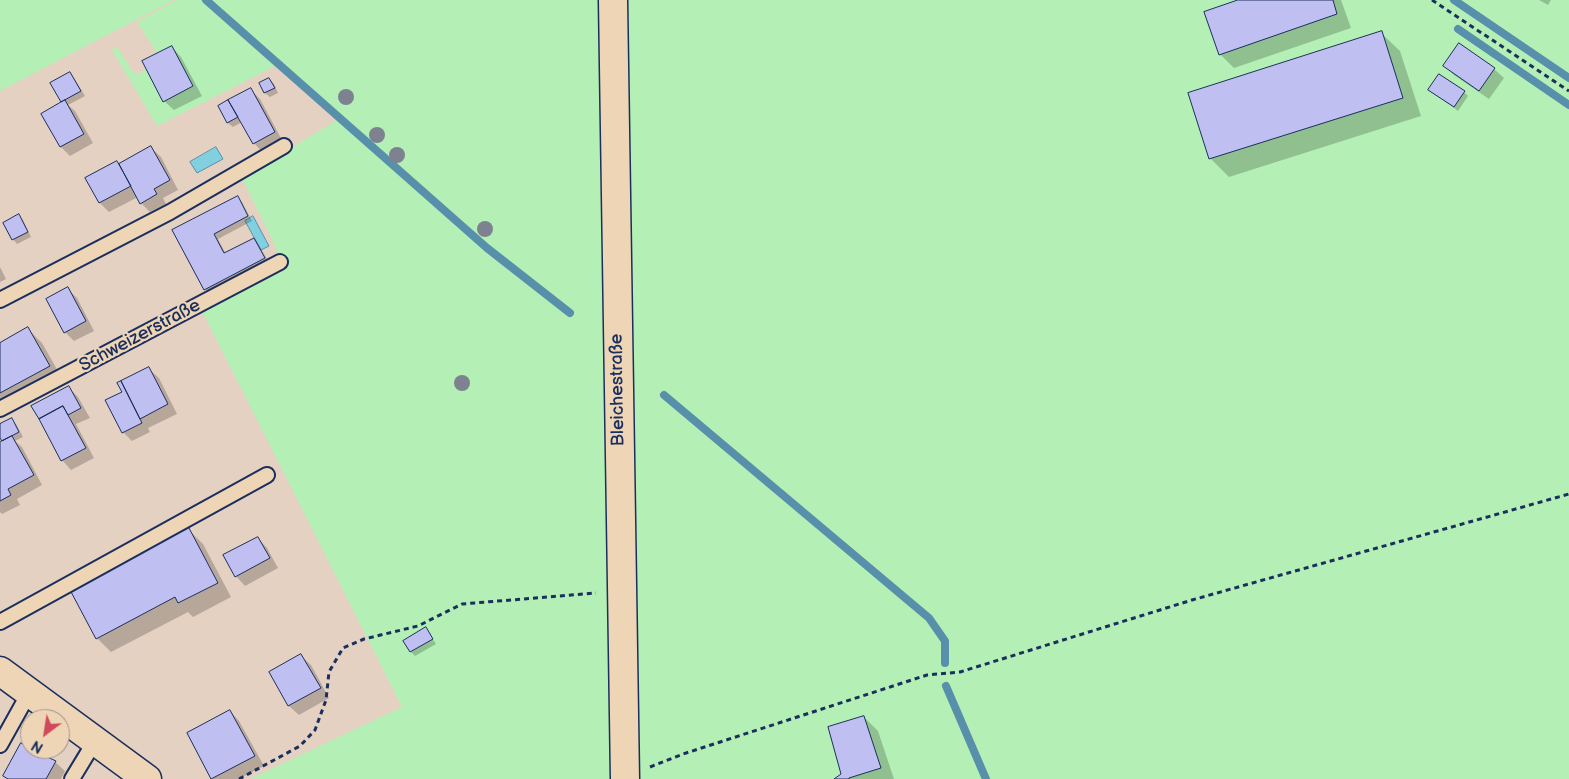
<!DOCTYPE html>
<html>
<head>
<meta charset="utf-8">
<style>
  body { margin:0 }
  #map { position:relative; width:1569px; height:779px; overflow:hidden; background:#e4d1c1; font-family:"Balsamiq Sans",sans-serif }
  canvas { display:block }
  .north { position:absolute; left:20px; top:709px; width:50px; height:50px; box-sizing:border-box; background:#edd5b5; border:1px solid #999392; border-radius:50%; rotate:211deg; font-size:14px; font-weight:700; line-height:20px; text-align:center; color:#1b2f5e }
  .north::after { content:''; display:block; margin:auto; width:18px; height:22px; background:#d1495b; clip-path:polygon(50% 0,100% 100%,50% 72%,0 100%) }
</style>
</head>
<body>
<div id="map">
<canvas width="1569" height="779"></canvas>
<div class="north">N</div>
</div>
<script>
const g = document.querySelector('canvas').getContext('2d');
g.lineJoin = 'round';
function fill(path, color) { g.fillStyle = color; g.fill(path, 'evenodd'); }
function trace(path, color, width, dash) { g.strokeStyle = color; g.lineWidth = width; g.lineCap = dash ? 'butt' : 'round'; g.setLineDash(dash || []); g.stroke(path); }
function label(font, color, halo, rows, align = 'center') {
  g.font = font + ' "Balsamiq Sans",sans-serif'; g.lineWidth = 4.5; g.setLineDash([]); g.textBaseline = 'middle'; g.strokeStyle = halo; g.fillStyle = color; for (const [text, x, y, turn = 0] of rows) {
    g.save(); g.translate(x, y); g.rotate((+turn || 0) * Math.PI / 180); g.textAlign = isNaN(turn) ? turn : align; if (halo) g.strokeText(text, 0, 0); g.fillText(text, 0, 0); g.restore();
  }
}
const green = new Path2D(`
  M0 0H174L0 91Z
  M177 0H206L279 64 157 126 112 50 117 47 135 75 147 69 163 101 193 86 172 46 157 53 137 22Z
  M208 0H1569V779H250L402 707 201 309 284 264 242 178 342 117Z`);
const water = new Path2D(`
  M216 147 223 159 197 173 190 162Z
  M253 216 269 246 261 250 245 221Z`);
const shadow = new Path2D(`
  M1242 0H1341L1351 28 1234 68 1220 54Z
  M1539 0H1551L1548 5Z
  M1381 33 1400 51 1421 116 1229 177 1211 159 1190 93Z
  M172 47 181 57 202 96 174 110 164 101Z
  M1445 66 1494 69 1504 78 1489 99 1454 75Z
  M70 73 74 78 85 96 68 105 75 111 93 143 70 156 61 147 63 103 52 83Z
  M269 79 274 84 278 93 270 97 265 93 261 84Z
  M1430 89 1464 92 1468 96 1458 111Z
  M251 90 260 99 283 142 263 153 254 143 242 122 233 127 228 123 219 107Z
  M151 148 161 157 178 190 163 198 166 204 150 212 141 203 138 197 109 212 100 203 119 165Z
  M237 198 242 202 252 221 218 239 226 254 254 239 258 244 269 262 209 294 205 289 174 231Z
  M19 216 23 220 31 237 17 244 13 239Z
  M0 267 6 279 0 282Z
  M68 289 77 298 94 331 74 341 65 332Z
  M28 329 42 343 63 380 10 409 0 399V344Z
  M149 369 159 378 177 414 148 428 150 432 132 441 123 432V392L119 384Z
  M69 388 78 397 90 418 76 424 94 458 71 470 62 460 33 406Z
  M11 419 16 424 23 437 15 441 22 447 42 485 17 499 20 505 2 514 0 512V444L4 442 0 436V425Z
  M189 530 203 544 231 597 193 617 188 612 111 652 97 638Z
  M258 538 267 548 278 568 245 586 236 576Z
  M426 629 436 644 415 656 411 652Z
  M301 656 311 665 329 698 299 715 289 706 271 673Z
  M230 711 239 721 264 766 239 779H213L188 733Z
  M864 717 878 731 894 779H836L842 774Z
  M55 762 65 771 61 779H8L5 776Z`);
const stream = new Path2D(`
  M206 0 487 248 570 313
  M1454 0 1569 78
  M1458 29 1569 105
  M664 395 929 618 945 641V663
  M946 686 986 779`);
const building = new Path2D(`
  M1238 0H1333L1337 14 1219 55 1204 12Z
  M1382 31 1403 98 1209 159 1188 93Z
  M1459 43 1495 68 1479 91 1443 66Z
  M172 46 193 86 163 102 142 61Z
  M70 72 81 91 61 102 50 83Z
  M1439 74 1465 91 1454 107 1428 90Z
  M269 78 275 88 264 93 259 83Z
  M251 88 275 132 253 144 228 100Z
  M65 100 84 134 60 147 41 114Z
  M228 100 238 117 227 123 218 106Z
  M151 146 170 180 154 189 157 194 140 204 119 164Z
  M117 161 131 186 99 203 85 178Z
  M238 196 248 216 214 234 224 253 254 238 265 258 204 290 172 230Z
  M19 214 28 232 12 240 3 223Z
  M68 287 86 321 64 333 46 299Z
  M28 327 50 366 0 393V343Z
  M149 367 168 404 140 419 121 381Z
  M121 381 142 423 122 433 105 400 122 392 117 383Z
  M69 386 81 408 68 415 63 406 39 419 31 406Z
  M63 406 86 448 61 461 39 419Z
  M12 418 19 432 2 441 0 438V424Z
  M12 436 34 475 8 489 11 495 0 501V442Z
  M189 528 218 583 178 603 175 597 96 639 70 590Z
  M258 537 270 558 235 577 223 555Z
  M426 627 433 639 410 652 403 641Z
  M301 654 321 688 288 706 269 672Z
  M230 710 255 756 211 779 187 733Z
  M864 716 881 768 849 778V779H834L841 774 828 727Z
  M21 743 30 748V749L56 761 46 779H8L3 776Z`);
const path = new Path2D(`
  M1432 0 1569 91
  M650 767 683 754 927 675 960 672 1192 600 1569 494
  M239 779 300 746 315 730 326 700 329 672 343 648 364 639 418 626 462 604 596 593`);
const service = new Path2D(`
  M0 300 170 212 284 146
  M0 409 280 262
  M0 622 267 475
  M0 745 29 693
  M72 779 95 741`);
const tertiary = new Path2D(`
  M0 671 147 779`);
const secondary = new Path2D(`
  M613 0 625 779`);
const trees = [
  [346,97],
  [377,135],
  [397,155],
  [485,229],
  [462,383]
];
const streetNames = [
  ["Schweizerstraße",140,336,-28],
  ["Bleichestraße",618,390,-91]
];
fill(green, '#b4f0b5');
fill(water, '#81d0df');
trace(water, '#5890ab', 1);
fill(shadow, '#0003');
trace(stream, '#5890ab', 8);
fill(building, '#c0bff1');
trace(building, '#1b2f5e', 1);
trace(service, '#1b2f5e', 18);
trace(tertiary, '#1b2f5e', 31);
trace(secondary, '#1b2f5e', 31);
trace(path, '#1b2f5e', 3, [5, 4]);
trace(service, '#edd5b5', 14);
trace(tertiary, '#edd5b5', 28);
trace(secondary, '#edd5b5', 28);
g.fillStyle = '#7e8290';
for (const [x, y] of trees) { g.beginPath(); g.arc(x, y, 8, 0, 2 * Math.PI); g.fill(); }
label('18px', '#1b2f5e', '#edd5b5', streetNames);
</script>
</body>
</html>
